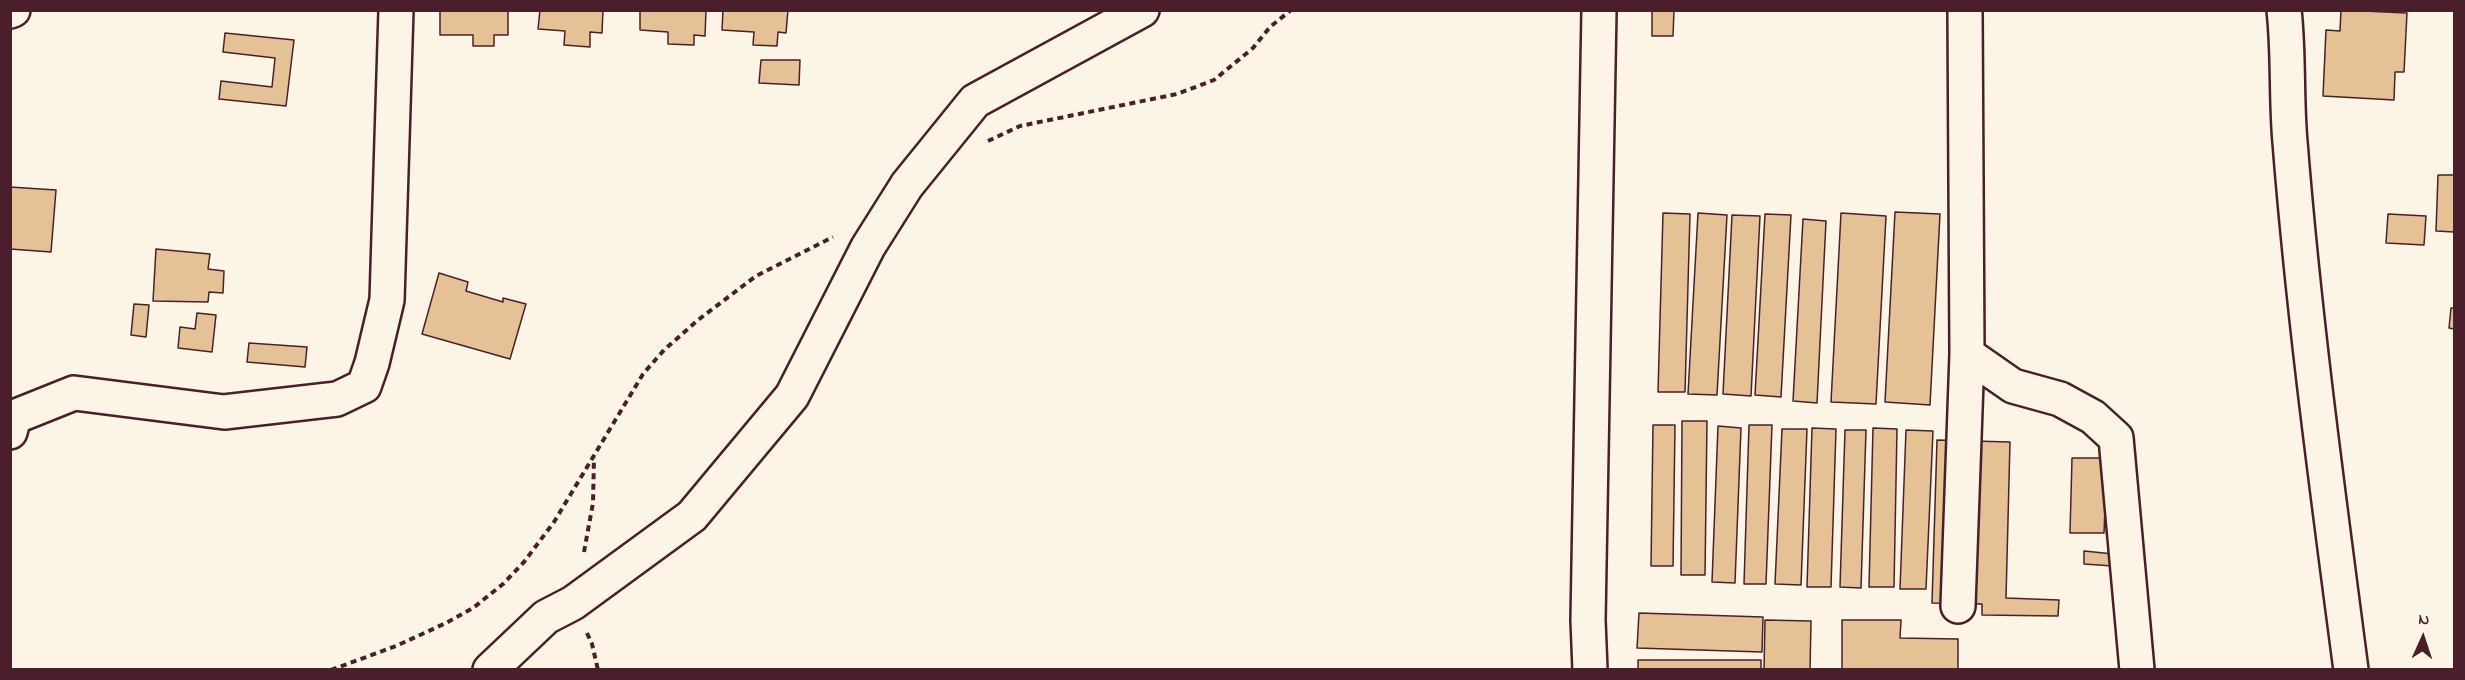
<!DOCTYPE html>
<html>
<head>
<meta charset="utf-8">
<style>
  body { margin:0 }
  #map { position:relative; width:2465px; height:680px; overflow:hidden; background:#fcf5e5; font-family:"Indie Flower",sans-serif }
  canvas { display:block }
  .frame { position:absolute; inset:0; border:12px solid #4a1f2b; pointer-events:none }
  .north { position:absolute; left:2393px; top:608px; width:60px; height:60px; -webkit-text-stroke:4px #fcf5e5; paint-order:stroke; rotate:3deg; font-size:16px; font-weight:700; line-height:24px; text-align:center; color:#4a1f2b }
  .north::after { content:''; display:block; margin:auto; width:21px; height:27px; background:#4a1f2b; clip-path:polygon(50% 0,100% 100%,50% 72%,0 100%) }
</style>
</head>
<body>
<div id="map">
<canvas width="2465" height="680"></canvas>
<div class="frame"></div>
<div class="north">N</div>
</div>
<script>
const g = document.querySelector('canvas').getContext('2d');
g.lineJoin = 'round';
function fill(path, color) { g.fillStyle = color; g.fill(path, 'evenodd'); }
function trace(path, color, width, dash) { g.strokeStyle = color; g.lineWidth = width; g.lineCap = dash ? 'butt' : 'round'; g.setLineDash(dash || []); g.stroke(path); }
const building = new Path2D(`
  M440 10H508V35H494V46H473V35H440Z
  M540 10H603L602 33 590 32V47L564 45 565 31 538 29Z
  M640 10H706L705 36 694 35V45L668 44V32L640 30Z
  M723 10H788L786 33 778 32 777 46 753 45 754 32 722 30Z
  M1652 10H1674L1673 36H1652Z
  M2341 10 2407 13 2404 72H2395L2394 100 2323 96 2326 30 2340 31Z
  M225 33 294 40 286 106 219 99 221 81 272 87 275 58 223 52Z
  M761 60H800L799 85 759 83Z
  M2438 175H2454V232L2436 231Z
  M10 187 56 190 51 252 10 249Z
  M1895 212 1940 214 1930 405 1885 402Z
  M1663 213 1690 214 1685 392H1658Z
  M1698 213 1727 215 1717 395 1688 394Z
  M1841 213 1886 216 1876 404 1831 402Z
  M1765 214 1791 215 1781 397 1755 395Z
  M2388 214 2426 216 2424 245 2386 243Z
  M1732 215 1760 216 1751 396 1723 394Z
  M1803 219 1826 221 1817 403 1793 401Z
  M156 249 210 254 208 269 224 271 223 293 209 292 208 302 153 301Z
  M439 273 468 282 466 291 503 302V298L526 304 510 359 422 334Z
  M134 304 149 305 146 337 131 335Z
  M2451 308H2454V329L2449 328Z
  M197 313 216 315 212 352 178 348 180 327 195 329Z
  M249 343 307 347 305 367 247 362Z
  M1682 421H1707L1705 575H1681Z
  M1653 425H1675L1673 566H1651Z
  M1749 425H1772L1766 584H1744Z
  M1718 426 1741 428 1735 583 1712 582Z
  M1812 428 1836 429 1831 587H1807Z
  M1873 428 1897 429 1894 587H1869Z
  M1782 429H1807L1801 585 1775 584Z
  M1845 430H1866L1861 588 1840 587Z
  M1906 430 1933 431 1926 589H1900Z
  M1937 440 2010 442 2006 598 2059 600 2058 616 1982 615V604L1932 603Z
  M2072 458H2107L2104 533H2070Z
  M2084 551 2114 554 2113 566 2084 564Z
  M1639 613 1763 617 1762 652 1637 648Z
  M1765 620 1811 621 1810 670H1764Z
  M1842 620H1901L1900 638 1958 639V670H1842Z
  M1638 660H1761V670H1638Z`);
const path = new Path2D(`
  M988 141 1020 126 1177 94 1214 80 1253 48 1270 27 1291 10
  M584 552 593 503 594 458
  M587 633 592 644 598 670
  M331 670 396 646 446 623 473 608 503 584 524 562 554 522 643 374 664 350 698 320 756 276 833 237`);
const minor = new Path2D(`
  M2284 10C2289 54 2286 98 2290 142 2304 319 2328 494 2351 670
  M10 11 13 10
  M1967 354 2013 386 2060 399 2093 417 2116 438 2137 670
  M10 432 14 417 74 393 224 412 337 399 364 386 372 363 387 300 396 10
  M1958 606 1967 354 1965 10
  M490 670 546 617 573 603 692 516 792 396 868 247 907 185 975 101 1142 10
  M1590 670 1588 620 1599 10`);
fill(building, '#e5c296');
trace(building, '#4a1f2b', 1.5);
trace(minor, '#4a1f2b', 38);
trace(path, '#4a1f2b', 4, [6, 4.5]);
trace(minor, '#fcf5e5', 33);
</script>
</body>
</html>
